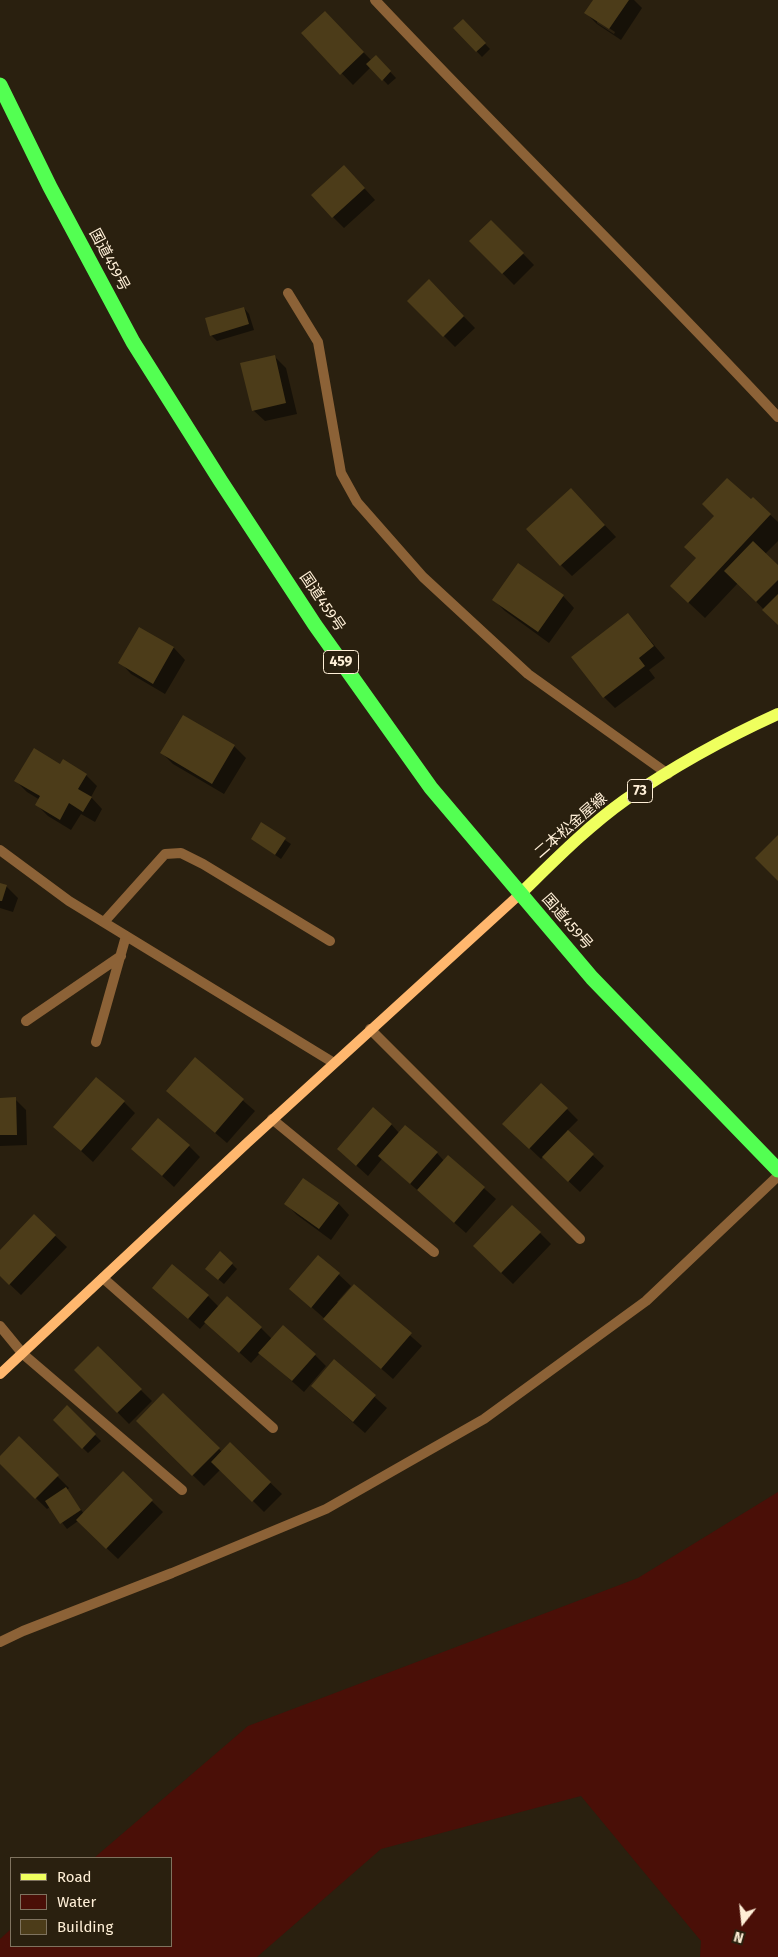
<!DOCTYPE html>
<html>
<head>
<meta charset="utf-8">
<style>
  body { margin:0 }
  #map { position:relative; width:778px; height:1957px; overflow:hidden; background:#2a200f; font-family:"Fira Sans",sans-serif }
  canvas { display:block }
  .legend { position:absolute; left:10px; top:1857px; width:162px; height:90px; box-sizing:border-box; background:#2a200f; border:1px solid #7f735f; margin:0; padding:6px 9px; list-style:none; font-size:15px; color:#ffefd7 }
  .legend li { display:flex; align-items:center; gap:10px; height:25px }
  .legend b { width:25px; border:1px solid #7f735f }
  .north { position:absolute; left:718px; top:1897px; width:50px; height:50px; -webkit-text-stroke:4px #2a200f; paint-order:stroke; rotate:196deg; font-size:14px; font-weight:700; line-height:20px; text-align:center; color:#ffefd7 }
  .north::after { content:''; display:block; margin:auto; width:18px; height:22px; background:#ffefd7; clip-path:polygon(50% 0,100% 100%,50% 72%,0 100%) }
</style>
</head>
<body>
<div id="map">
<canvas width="778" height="1957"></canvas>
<ul class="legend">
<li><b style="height:6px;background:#efff5e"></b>Road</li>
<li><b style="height:14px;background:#4a0f07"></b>Water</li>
<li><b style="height:14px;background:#4c3c19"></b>Building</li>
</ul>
<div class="north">N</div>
</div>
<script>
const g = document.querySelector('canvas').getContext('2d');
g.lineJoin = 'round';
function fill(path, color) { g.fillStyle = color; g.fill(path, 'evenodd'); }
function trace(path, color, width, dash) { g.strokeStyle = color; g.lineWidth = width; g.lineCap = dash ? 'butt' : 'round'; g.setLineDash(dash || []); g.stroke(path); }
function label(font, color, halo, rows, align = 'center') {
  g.font = font + ' "Fira Sans","Noto Sans JP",sans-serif'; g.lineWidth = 4; g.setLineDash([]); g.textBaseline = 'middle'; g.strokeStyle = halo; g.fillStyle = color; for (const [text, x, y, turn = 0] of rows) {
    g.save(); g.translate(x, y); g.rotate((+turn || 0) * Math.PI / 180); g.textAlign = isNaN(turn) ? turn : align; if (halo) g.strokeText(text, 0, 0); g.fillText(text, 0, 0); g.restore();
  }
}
const water = new Path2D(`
  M778 1492V1957H700L701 1941 581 1796 381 1849 257 1957H0V1939L11 1929V1946H171V1858H94L248 1726 638 1578Z`);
const shadow = new Path2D(`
  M595 0H634L642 8 621 40 597 24 586 13ZM597 20 615 32 614 34 597 23Z
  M463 21 490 49 482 57 455 28Z
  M336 24 372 61 376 57 396 78 388 85 371 67 353 85 303 33Z
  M355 178 375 200 344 228 333 217Z
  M491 221 534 265 514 285 471 241Z
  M429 281 475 328 455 347 409 301Z
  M244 308 249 314 254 330 217 341 211 335Z
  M274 356 286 368 297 414 265 421 253 410Z
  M753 499 778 522V541L765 554 778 567V624L738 583 705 618 688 602Z
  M582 501 616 537 572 576 561 565Z
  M563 596 574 608 549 643 505 611 494 600Z
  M628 614 665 658 649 670 655 678 615 708 604 697Z
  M139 629 174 648 185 660 165 694 131 674 120 662Z
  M184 717 234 746 246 758 224 794 173 764 162 753Z
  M60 765 86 775 97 786 91 797 102 809 95 822 81 814 71 830 48 816 37 805 40 800 27 792 16 781Z
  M261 824 291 844 281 859 252 839Z
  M0 884 6 886 18 898 13 912 0 908Z
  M195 1059 255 1111 227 1143 179 1102Z
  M0 1099H15L26 1110 27 1145 0 1146Z
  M124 1102 135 1113 93 1162 55 1127Z
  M567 1109 578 1120 567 1131 604 1166 580 1192 543 1157 541 1159 504 1124Z
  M391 1124 399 1133 437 1153 444 1161 448 1156 496 1199 466 1233 382 1159 368 1176 338 1149Z
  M189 1146 200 1157 174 1187 133 1149Z
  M338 1203 349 1215 331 1240 297 1215 286 1204Z
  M34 1216 67 1247 21 1295 0 1275V1252Z
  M540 1233 551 1244 513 1284 486 1258Z
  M319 1256 351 1286 337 1302 339 1303 354 1286 422 1346 393 1379 291 1289Z
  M232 1264 237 1269 224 1284 212 1274Z
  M154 1288 208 1296 219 1307 261 1328 272 1339 315 1355 326 1366 304 1392 260 1353 251 1363 206 1322 200 1329Z
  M98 1348 152 1401 129 1424 76 1370Z
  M334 1361 387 1408 365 1433 324 1397Z
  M163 1394 222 1452 230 1444 282 1494 264 1512 221 1469 204 1486 137 1421Z
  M67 1407 101 1441 88 1453 54 1420Z
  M19 1438 69 1488 67 1490 84 1514 123 1473 163 1512 118 1559 78 1521 67 1529 50 1507 47 1509 0 1463V1458Z`);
const building = new Path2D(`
  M593 0H629L609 29 584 13Z
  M325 11 364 52 340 75 301 33Z
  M463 19 486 43 476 52 453 28Z
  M376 55 391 71 382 81 366 64Z
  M344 165 365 188 332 218 311 195Z
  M491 220 524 253 502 274 469 241Z
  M429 279 464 316 443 337 407 301Z
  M244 307 249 324 210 336 205 318Z
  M275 355 286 403 252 411 240 363Z
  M727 478 751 499 753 497 771 514 688 603 670 586 696 558 684 547 714 516 702 504Z
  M571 488 605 525 560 566 526 529Z
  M753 541 778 565V580L756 602 724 571Z
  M518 563 564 595 538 632 492 600Z
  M778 594V625L762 610Z
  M628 613 654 646 639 658 645 666 603 698 571 657Z
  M139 627 174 647 153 684 118 663Z
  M183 715 235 745 212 784 160 753Z
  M34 748 60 764 63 759 87 774 78 789 92 797 83 812 69 803 60 820 35 805 40 796 14 781Z
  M261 822 286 838 275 855 251 839Z
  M778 835V881L755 858Z
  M0 883 7 885 2 901H0Z
  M195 1057 244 1099 215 1133 166 1091Z
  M96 1077 125 1101 81 1151 53 1127Z
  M541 1083 568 1108 529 1149 502 1124Z
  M16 1097 17 1135H0V1098Z
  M373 1107 392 1124 356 1166 337 1149Z
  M158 1118 190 1145 162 1176 131 1149Z
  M405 1125 438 1152 410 1184 378 1156Z
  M568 1130 594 1154 568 1182 542 1157Z
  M448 1155 485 1187 454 1223 417 1190Z
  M303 1178 339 1203 319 1229 284 1204Z
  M512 1205 541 1232 501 1273 473 1246Z
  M34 1214 56 1235 9 1285 0 1276V1250Z
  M220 1251 233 1263 218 1280 205 1269Z
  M318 1255 340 1273 311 1308 289 1289Z
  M172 1264 209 1295 188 1319 152 1288Z
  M354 1284 412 1333 381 1369 323 1319Z
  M227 1296 262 1327 239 1353 204 1322Z
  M283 1325 316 1354 292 1381 258 1353Z
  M98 1346 142 1389 117 1413 74 1370Z
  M334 1359 376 1395 353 1422 311 1386Z
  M163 1393 220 1448 192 1476 136 1421Z
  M67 1405 96 1434 82 1449 53 1420Z
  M19 1436 59 1475 35 1499 0 1464V1456Z
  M230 1442 271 1482 252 1502 211 1462Z
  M123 1471 153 1500 106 1549 76 1520Z
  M66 1487 81 1510 60 1524 45 1501Z`);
const lane = new Path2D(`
  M370 1029 580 1239
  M0 1642 23 1631 172 1573 326 1509 484 1419 646 1301 778 1176`);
const street = new Path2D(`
  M375 0C508 141 646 275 778 417
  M288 293 318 342 341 473 357 502 423 577 528 674 668 774
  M0 850 69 901 334 1063
  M104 922 165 854 181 853 203 864 330 941
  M26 1021 121 956
  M96 1042 126 936
  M272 1119 434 1252
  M103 1278 273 1428
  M0 1326 23 1354 182 1490`);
const secondary = new Path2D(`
  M0 1374 247 1143 520 894`);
const primary = new Path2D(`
  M520 894C553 862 587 827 625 800 673 767 725 738 778 714`);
const highway = new Path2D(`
  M0 85 50 187 133 342 220 480 315 625 431 788 592 978 778 1170`);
const shields = [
  [341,662,35],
  [640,791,25]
];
const shieldNames = [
  ["459",341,662],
  ["73",640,791]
];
const streetNames = [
  ["国道459号",109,260,62],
  ["国道459号",322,602,56],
  ["二本松金屋線",571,826,-41],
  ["国道459号",567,922,49]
];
fill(water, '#4a0f07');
fill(shadow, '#0007');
fill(building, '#4c3c19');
trace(lane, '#8c6237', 10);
trace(street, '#8c6237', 10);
trace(secondary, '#ffb76e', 10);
trace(primary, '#efff5e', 12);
trace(highway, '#53ff52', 15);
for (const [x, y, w] of shields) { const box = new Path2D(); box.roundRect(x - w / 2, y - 11.5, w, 23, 4); g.fillStyle = '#2a200f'; g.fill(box); trace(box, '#ffefd7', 1); }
label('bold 14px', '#ffefd7', null, shieldNames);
label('15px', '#ffefd7', '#2a200f', streetNames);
</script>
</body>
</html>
